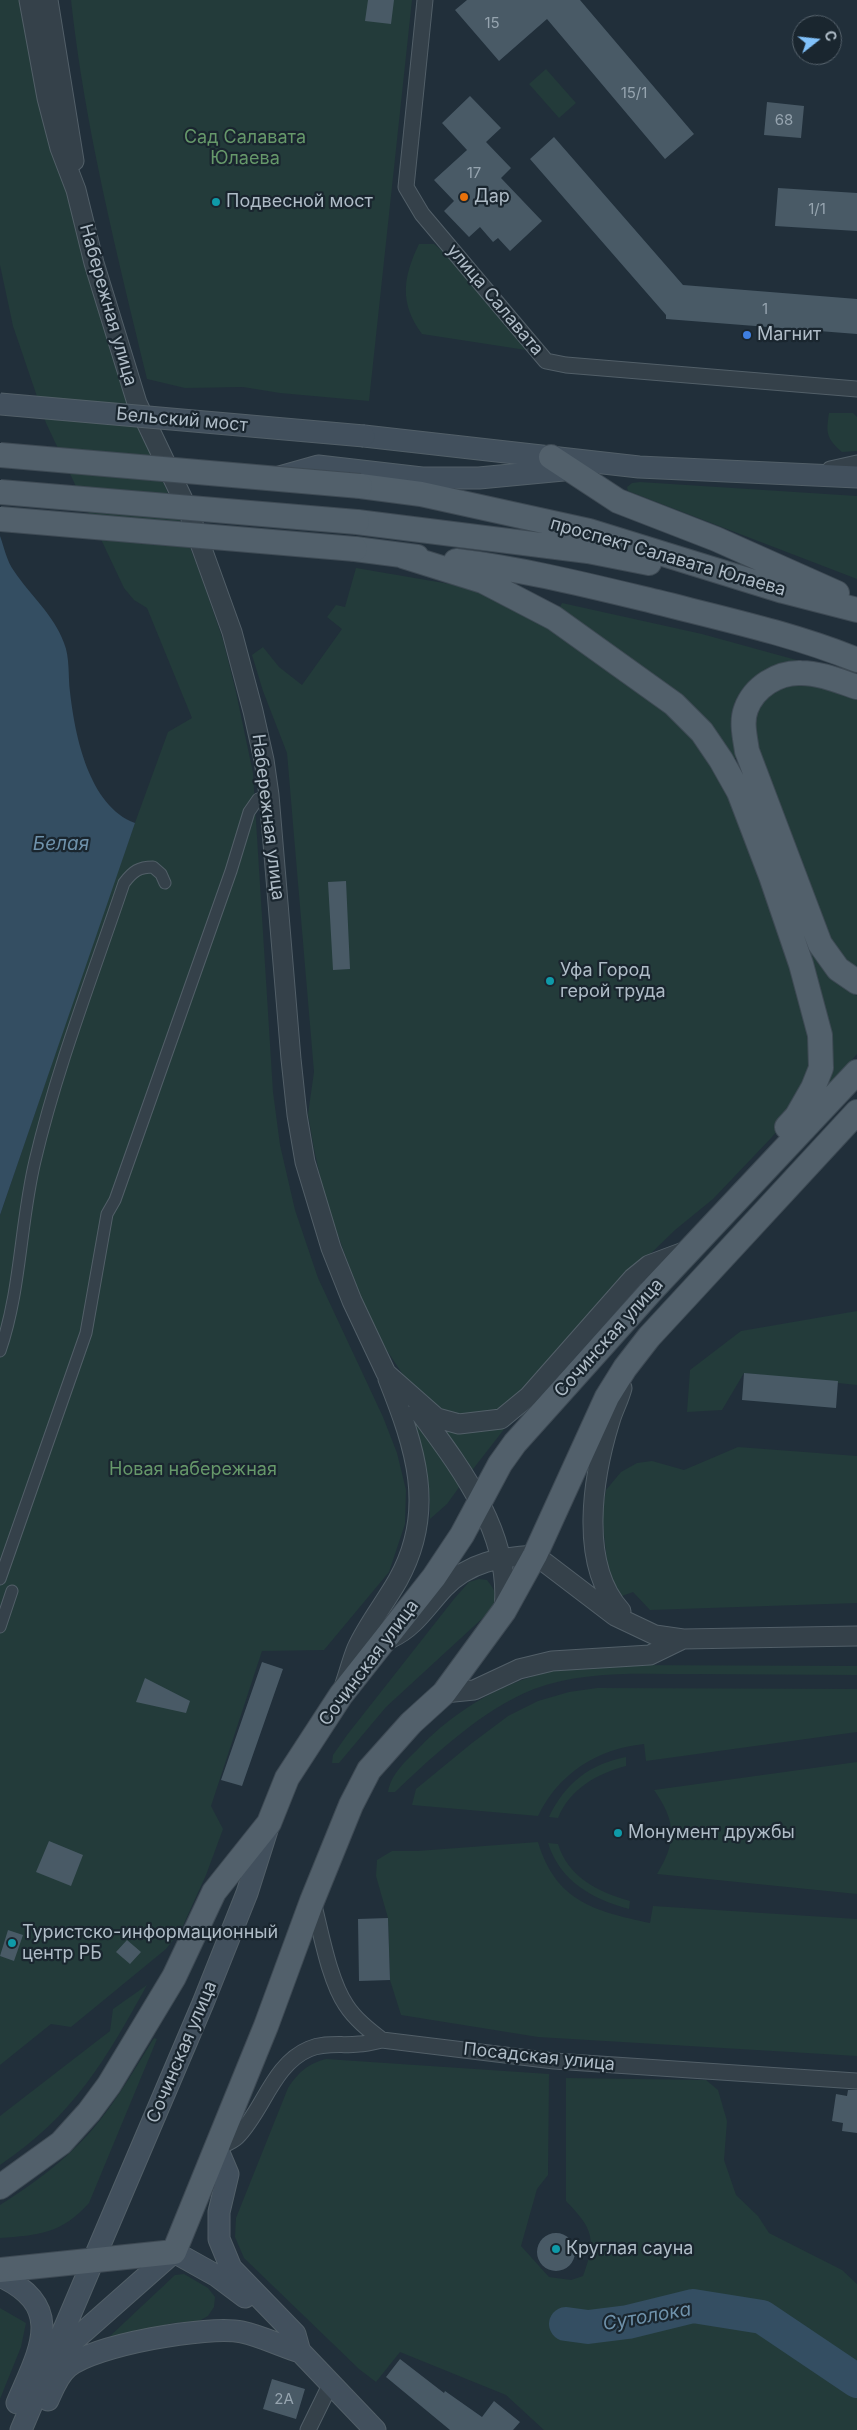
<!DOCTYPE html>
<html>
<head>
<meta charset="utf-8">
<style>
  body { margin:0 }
  #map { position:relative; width:857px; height:2430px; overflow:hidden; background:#212f3a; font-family:Inter,sans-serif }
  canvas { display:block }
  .north { position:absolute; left:792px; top:15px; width:50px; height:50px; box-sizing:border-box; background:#1a262f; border:1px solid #56626c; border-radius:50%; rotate:74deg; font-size:14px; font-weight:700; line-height:20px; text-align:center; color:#afbcc7 }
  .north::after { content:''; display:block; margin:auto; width:18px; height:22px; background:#81c1fa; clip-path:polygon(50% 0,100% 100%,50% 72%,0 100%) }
</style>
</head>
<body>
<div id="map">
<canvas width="857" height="2430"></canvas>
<div class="north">С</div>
</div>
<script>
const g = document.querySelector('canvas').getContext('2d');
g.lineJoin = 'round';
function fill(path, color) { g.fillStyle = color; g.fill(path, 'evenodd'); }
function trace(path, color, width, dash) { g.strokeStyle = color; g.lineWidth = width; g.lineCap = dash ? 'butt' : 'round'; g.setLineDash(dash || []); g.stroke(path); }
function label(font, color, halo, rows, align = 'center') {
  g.font = font + ' Inter,sans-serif'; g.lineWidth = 4.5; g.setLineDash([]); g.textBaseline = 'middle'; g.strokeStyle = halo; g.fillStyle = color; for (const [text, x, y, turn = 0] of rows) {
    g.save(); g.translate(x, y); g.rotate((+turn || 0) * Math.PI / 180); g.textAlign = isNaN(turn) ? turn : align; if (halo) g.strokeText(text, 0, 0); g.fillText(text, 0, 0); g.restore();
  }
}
const green = new Path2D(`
  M0 0H19L42 112 67 193 85 266 128 404 177 513 202 579 223 640 236 692 253 773 273 1092 280 1145 295 1210 318 1278 383 1417 397 1453 406 1490 405 1524 389 1572 324 1650 262 1651 211 1806 223 1829 206 1875 181 1930 166 1949 71 2027 51 2024 0 2065V1215L116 875 168 732 192 718 147 608 134 600 124 588 46 423 13 326 0 265Z
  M71 0H412L369 401 280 393 243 387 185 388 147 379C117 254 85 129 71 0Z
  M546 69 576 103 559 118 529 84Z
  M419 244H434L445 253 526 350 422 334C399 303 403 277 419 244Z
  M829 413H853L857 417V451L842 452C826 438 826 433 829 413Z
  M640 482 857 496V579L628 491 627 487 632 483Z
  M356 568 479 589 522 607 668 710 696 738 730 795 792 966 810 1036 812 1067 792 1113 772 1137 713 1199 675 1230 641 1263 543 1373 503 1407 484 1413 464 1415 445 1411 413 1390 382 1343 357 1288 325 1199 314 1149 308 1114 314 1072 287 753 263 691 252 655 263 647 279 667 302 685 342 629 327 617 336 605 345 607Z
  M562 603 702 634 800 661C763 666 727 687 731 731 732 739 736 749 738 757L733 759 562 611 560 607Z
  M801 681 857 698V969L846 962 830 939 758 747C748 703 762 694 801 681Z
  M808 941 831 977 857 996V1054L822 1093 831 1033 805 942Z
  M857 1311V1385L744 1373 722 1410 687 1412 690 1370 741 1331Z
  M411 1415 460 1486 447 1504 430 1519C431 1483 422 1450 411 1415Z
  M505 1428 470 1473 439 1429 480 1431Z
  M738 1447 857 1456V1603L650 1610 633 1592 622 1596 608 1572 602 1513 606 1490 621 1472 637 1463 652 1461 684 1470Z
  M479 1579 487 1580C499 1595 498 1600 486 1615L386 1707 339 1763H332L333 1755 347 1735 454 1599 469 1582Z
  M622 1665 857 1666V1675C803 1675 749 1674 694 1674 640 1674 585 1670 534 1689 483 1709 434 1755 395 1792H388C391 1774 405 1762 418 1749 456 1709 507 1679 562 1669 581 1665 603 1666 622 1665Z
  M597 1688 857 1689V1732L646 1761 644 1744C597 1749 559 1773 538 1816L412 1805 416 1789 472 1743 508 1716 538 1701 569 1692Z
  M626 1757V1766C596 1774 570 1789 558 1818L549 1817C565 1783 590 1764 626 1757Z
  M857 1762V1894L657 1874C677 1842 676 1821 654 1790Z
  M538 1842C556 1902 595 1911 650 1923L653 1906 857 1919V2056L538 2037 401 2015 390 1980 388 1918 376 1876 377 1860 392 1851H417Z
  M548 1843 558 1844C568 1877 598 1892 630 1901L629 1909C592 1899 560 1881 548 1843Z
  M147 1985C105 2061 74 2115 0 2165V2116L110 2031 113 2009Z
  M154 2038 157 2039 89 2203C61 2234 39 2235 0 2238V2205C33 2184 66 2160 92 2130 116 2102 134 2070 154 2038Z
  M326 2059 549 2074 548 2175 537 2189 521 2246 549 2277 571 2280 583 2276C597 2239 593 2229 566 2201V2078L706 2080 718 2090 727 2121 724 2160 736 2195 758 2216 769 2233 842 2270 857 2284V2430H544L506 2395 400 2352 376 2382 359 2369 244 2258 235 2237 236 2218 288 2088C299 2072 307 2064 326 2059Z
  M184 2274 208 2288 215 2297 214 2307 208 2316 199 2321 173 2323 109 2339V2337L175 2275Z
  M0 2308 26 2323 21 2347 0 2399Z`);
const water = new Path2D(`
  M0 536C4 547 7 562 14 571 30 595 54 615 64 643 70 657 68 677 70 692 75 736 89 806 135 823L0 1215Z`);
const river = new Path2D(`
  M566 2324 588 2327 628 2322 693 2306 762 2317 857 2381`);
const building = new Path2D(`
  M368 0H394L391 24 365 21Z
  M467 0H580L694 134 665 159 547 19 499 61 455 10Z
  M470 96 501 128 486 142 511 168 501 178 542 221 510 251 498 238 493 242 480 227 469 237 444 211 454 201 434 180 467 150 442 123Z
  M767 102 804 106 801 138 764 135Z
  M554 137 683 285 857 299V334L666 319V315L530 159Z
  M778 188 857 193V231L775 226Z
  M346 881 350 969 333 970 328 882Z
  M744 1373 838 1381 836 1408 742 1400Z
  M262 1662 283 1669 242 1786 221 1780Z
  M145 1678 190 1701 186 1713 136 1702Z
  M49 1841 83 1855 71 1886 36 1872Z
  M388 1918 390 1980 359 1981 358 1919Z
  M8 1930 23 1935 14 1961 0 1956Z
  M127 1940 141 1952 130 1964 116 1952Z
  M848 2090H857V2133L842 2131 843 2123 832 2121 836 2094 847 2096Z
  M537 2252a19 19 0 1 1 38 0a19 19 0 1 1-38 0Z
  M400 2359 444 2393 445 2391 482 2417 494 2401 520 2422 513 2430H450L386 2377Z
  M272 2379 305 2389 296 2419 263 2409Z`);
const pedestrian = new Path2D(`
  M0 1351C21 1290 20 1224 35 1161 57 1067 93 975 124 883 133 871 139 867 153 867L161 874 165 883
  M0 1579 86 1333 107 1214 115 1200 231 871 249 812 258 799 269 795
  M0 1627 12 1591`);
const minor = new Path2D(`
  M425 0 406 187 422 214 546 361 566 365 857 389
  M830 469 857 463
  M313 1902C321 1932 329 1980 346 2005 355 2019 369 2030 382 2040L554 2061 857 2081
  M217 2148C223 2145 232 2142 237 2137 263 2111 273 2064 309 2049 325 2042 343 2046 359 2044 367 2044 374 2042 382 2040
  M308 2430 331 2383`);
const tertiary = new Path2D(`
  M29 0 47 98 60 148 76 190 94 263 137 403 188 510 232 632 253 711 264 760 269 795 291 1059 297 1115 305 1162 331 1248 352 1301 386 1373 437 1418 459 1424 501 1419 529 1396 633 1278 649 1265 689 1250
  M48 0 74 161
  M418 1410C460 1467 512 1534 504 1609
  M621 1611C578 1564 593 1476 610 1421 613 1410 619 1400 622 1388
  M391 1638C414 1628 427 1606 444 1588 469 1562 500 1557 535 1555L615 1616 655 1635 683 1639 857 1636
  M345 1684C349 1673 352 1660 357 1648 368 1624 385 1603 398 1580 437 1510 415 1447 388 1379
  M444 1693 474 1690 519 1669 552 1661 650 1655 683 1639`);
const secondary = new Path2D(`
  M364 436 639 467 857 477
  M279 477 318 466 422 478H479L574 469
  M0 2276C67 2307 39 2351 17 2403
  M290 2341 375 2430
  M54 2358 174 2252 217 2276 245 2297
  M48 2400C53 2389 58 2375 68 2367 94 2345 208 2325 242 2332 261 2336 281 2346 300 2352L295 2334 231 2268 219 2239V2212L228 2174 217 2148
  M21 2430 203 2003 247 1893 268 1827`);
const primary = new Path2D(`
  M551 457 618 501 716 539 837 593
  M360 486 421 494 589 531 783 591 857 610
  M357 522 588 551 649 563
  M355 549 417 557
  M403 556 483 581 554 618 674 704 702 732 721 760 739 792 771 876 801 964 820 1035 821 1068 813 1088 797 1116 787 1127
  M456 561C523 569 590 586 657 602 724 619 793 634 857 660
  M857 687C839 681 820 673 801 673 778 672 754 687 746 709 741 722 745 737 747 751L820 944 838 969 857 982
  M0 2187 61 2143 89 2112 109 2085 174 1977 214 1892 269 1823 287 1778 341 1695 434 1577 462 1535 500 1464 515 1443 654 1288 857 1072
  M0 2270 174 2252 266 2026 312 1901 351 1805 369 1770 411 1723 444 1693 504 1611 535 1555 607 1397 625 1368 649 1337 857 1112`);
const secondaryBridge = new Path2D(`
  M0 404 364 436`);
const primaryBridge = new Path2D(`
  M0 455 360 486
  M0 492 357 522
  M0 519 355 549`);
const markers = [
  [464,197,5,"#e8710a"],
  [216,202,5,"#0f9aa8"],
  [747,335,5,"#3f7fe0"],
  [550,981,5,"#0f9aa8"],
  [618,1833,5,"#0f9aa8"],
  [12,1943,5,"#0f9aa8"],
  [556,2249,5,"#0f9aa8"]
];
const numberNames = [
  ["15",492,23],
  ["15/1",634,93],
  ["68",784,120],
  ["17",474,173],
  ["1/1",817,209],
  ["1",765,309],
  ["2А",284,2399]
];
const parkNames = [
  ["Сад Салавата",245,138],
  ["Юлаева",245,159],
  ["Новая набережная",193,1470]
];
const poiNames = [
  ["Дар",474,197],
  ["Подвесной мост",226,202],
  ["Магнит",757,335],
  ["Уфа Город",560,971],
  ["герой труда",560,992],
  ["Монумент дружбы",628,1833],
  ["Туристско-информационный",22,1933],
  ["центр РБ",22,1954],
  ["Круглая сауна",566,2249]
];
const streetNames = [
  ["улица Салавата",495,300,50],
  ["Набережная улица",108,305,74],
  ["Бельский мост",182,420,5],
  ["проспект Салавата Юлаева",668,557,16],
  ["Набережная улица",268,817,83],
  ["Сочинская улица",609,1338,-48],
  ["Сочинская улица",369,1663,-53],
  ["Сочинская улица",182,2052,-67],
  ["Посадская улица",539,2057,6]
];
const waterNames = [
  ["Белая",61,844],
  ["Сутолока",647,2317,-10]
];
fill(green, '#233b3a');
fill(water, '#344e62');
trace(river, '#344e62', 34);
fill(building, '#495a66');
trace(pedestrian, '#525f68', 13);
trace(minor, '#525f68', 17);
trace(tertiary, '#525f68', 21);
trace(secondary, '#525f68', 23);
trace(primary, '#3e4a54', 26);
trace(pedestrian, '#35414a', 11);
trace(minor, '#35414a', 15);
trace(tertiary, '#35414a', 19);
trace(secondary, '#42505d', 21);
trace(primary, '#52606b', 24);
trace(secondaryBridge, '#525f68', 23, []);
trace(primaryBridge, '#3e4a54', 26, []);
trace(secondaryBridge, '#42505d', 21);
trace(primaryBridge, '#52606b', 24);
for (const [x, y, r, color] of markers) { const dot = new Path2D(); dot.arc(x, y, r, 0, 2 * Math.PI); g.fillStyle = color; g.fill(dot); trace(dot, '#1a262f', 2); }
label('15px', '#96a4af', null, numberNames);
label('18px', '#66986a', '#1a262f', parkNames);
label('18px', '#afbcc7', '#1a262f', poiNames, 'left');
label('18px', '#afbcc7', '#1a262f', streetNames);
label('italic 19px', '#6f92ab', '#1a262f', waterNames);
</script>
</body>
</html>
